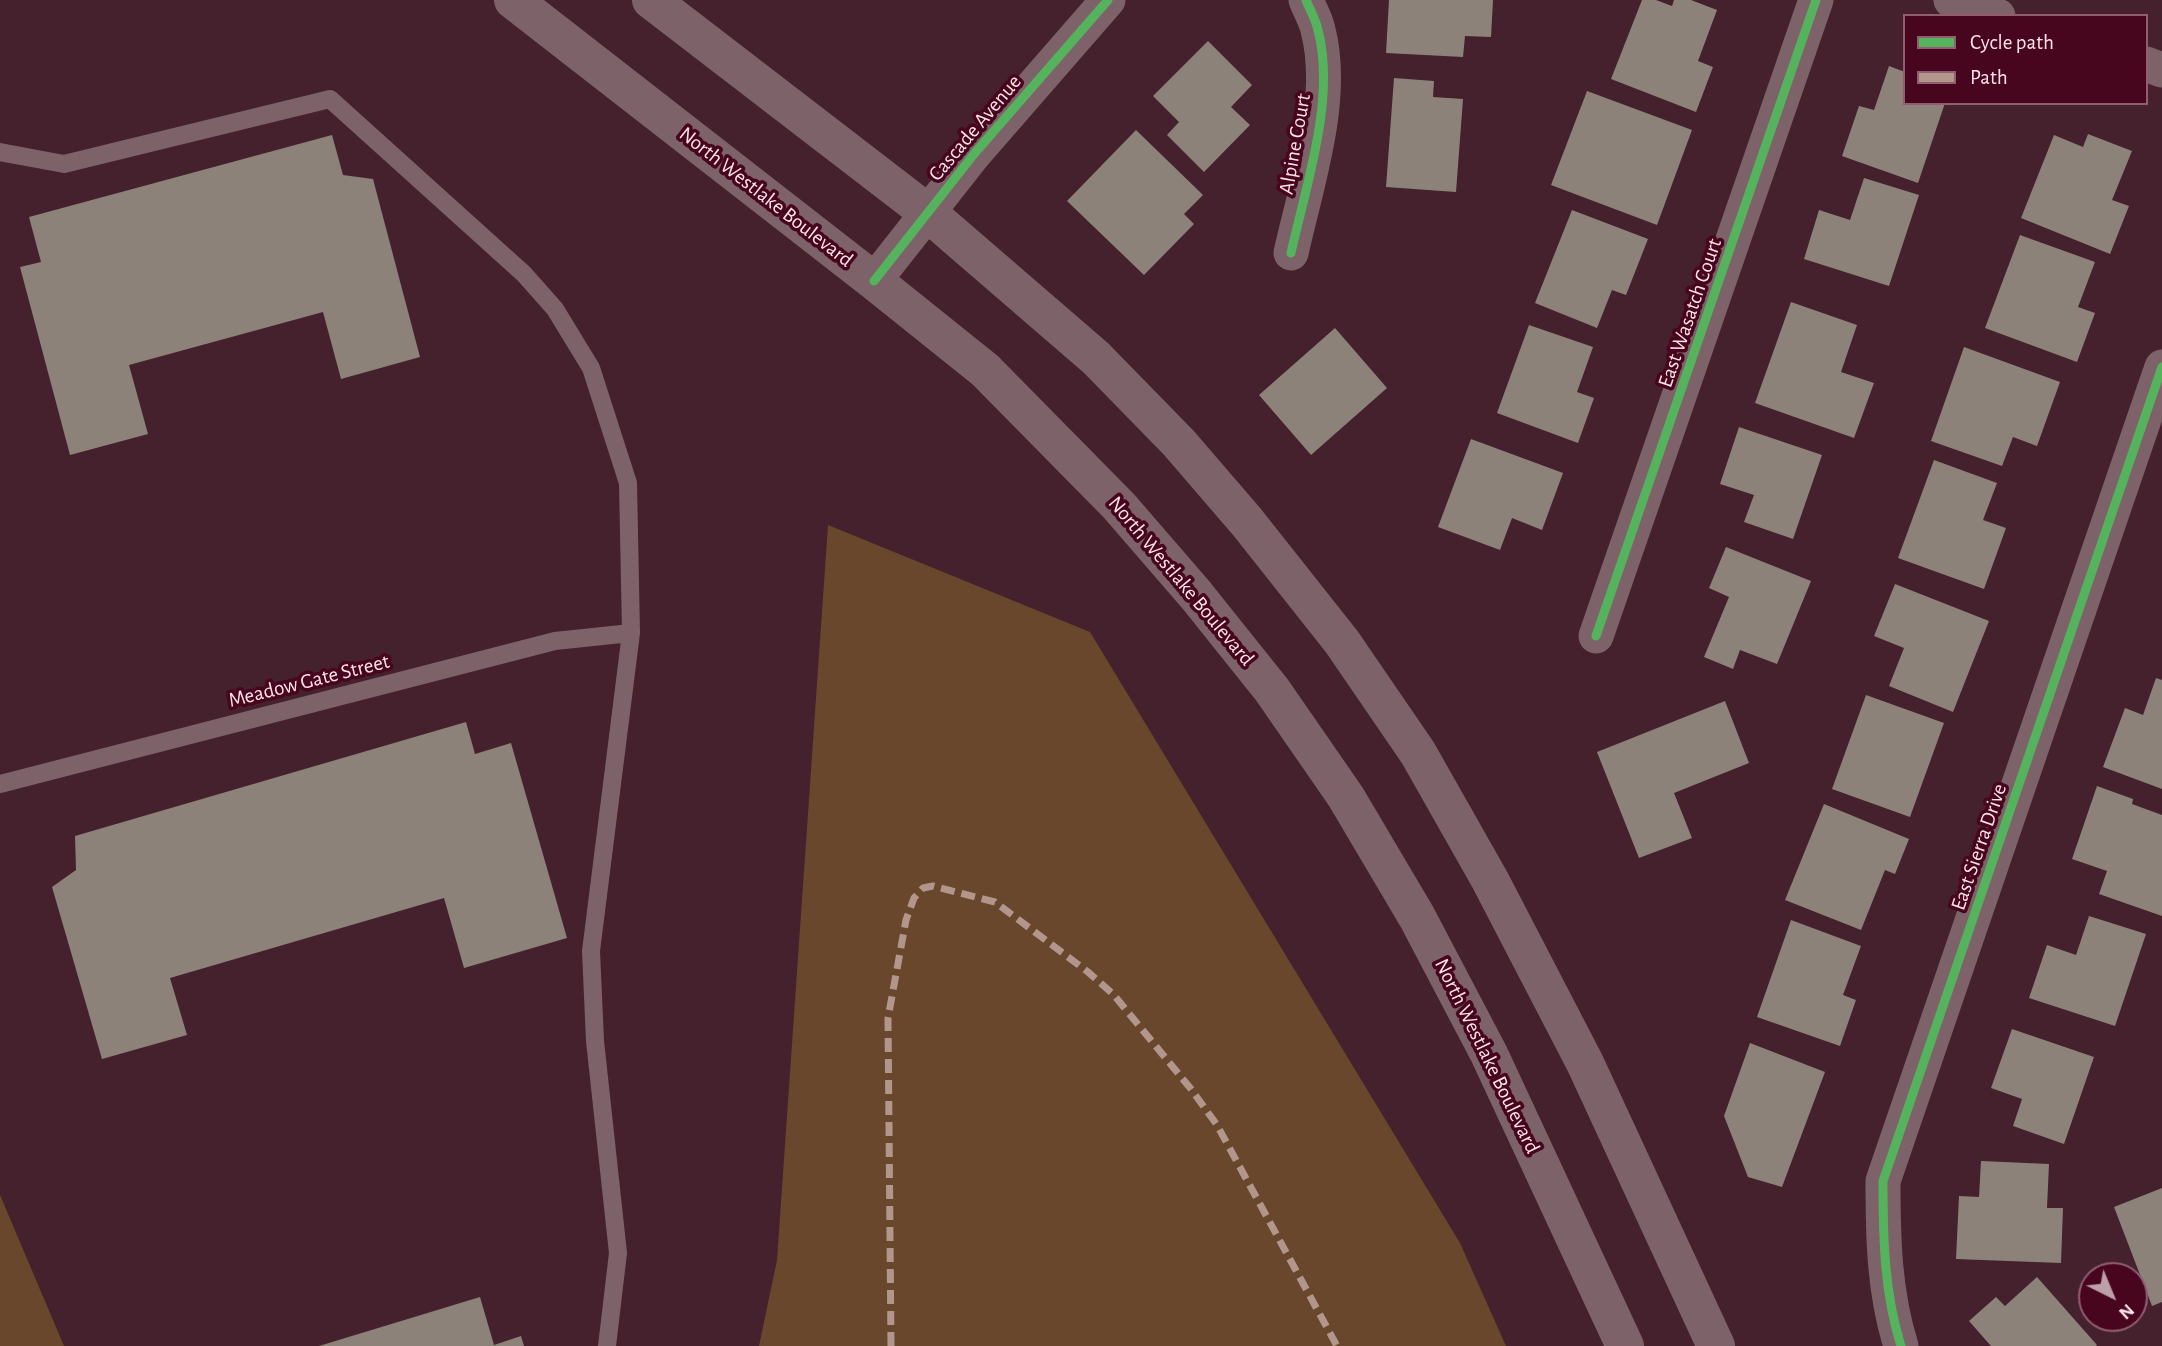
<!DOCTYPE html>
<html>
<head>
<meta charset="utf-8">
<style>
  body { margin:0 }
  #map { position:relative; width:2162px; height:1346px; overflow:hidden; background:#44212d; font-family:"Alegreya Sans",sans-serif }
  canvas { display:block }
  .legend { position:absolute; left:1903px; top:14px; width:245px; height:91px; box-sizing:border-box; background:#47051e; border:2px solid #905e6f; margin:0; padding:9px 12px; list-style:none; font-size:21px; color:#fde3e8 }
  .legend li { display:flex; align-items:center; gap:14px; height:35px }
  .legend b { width:35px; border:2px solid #905e6f }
  .north { position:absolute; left:2078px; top:1262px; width:70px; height:70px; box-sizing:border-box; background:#47051e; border:2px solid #905e6f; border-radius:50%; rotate:137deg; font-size:19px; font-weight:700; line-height:28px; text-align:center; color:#fde3e8 }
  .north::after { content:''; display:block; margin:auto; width:24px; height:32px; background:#bc9fa7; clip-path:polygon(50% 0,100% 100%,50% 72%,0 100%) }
</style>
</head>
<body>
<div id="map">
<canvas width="2162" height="1346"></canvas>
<ul class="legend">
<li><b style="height:9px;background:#56b35d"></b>Cycle path</li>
<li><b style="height:9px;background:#b2968c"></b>Path</li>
</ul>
<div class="north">N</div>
</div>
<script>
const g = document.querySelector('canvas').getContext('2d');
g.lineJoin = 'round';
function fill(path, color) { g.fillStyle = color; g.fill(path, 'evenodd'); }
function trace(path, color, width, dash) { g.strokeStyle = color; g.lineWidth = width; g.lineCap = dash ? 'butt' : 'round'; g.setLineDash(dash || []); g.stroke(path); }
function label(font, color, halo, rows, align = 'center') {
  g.font = font + ' "Alegreya Sans",sans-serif'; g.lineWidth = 7; g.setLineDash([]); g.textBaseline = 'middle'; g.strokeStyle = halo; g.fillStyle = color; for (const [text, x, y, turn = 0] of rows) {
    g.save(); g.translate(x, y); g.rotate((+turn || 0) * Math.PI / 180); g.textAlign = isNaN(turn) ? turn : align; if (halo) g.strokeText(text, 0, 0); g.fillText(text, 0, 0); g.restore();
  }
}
const green = new Path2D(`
  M828 525 1090 632 1460 1243 1506 1346H759L777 1260Z
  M0 1195 64 1346H0Z`);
const building = new Path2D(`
  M1389 0H1493L1491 37 1465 36 1463 57 1386 53Z
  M1642 0H1656L1672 6 1674 0H1691L1717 10 1698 61 1713 67 1696 112 1611 79Z
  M1208 41 1252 85 1231 107 1250 125 1204 172 1167 135 1179 122 1153 96Z
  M1889 66 1905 72V103H1945L1918 183 1842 156 1859 106 1874 110Z
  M1394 78 1434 81 1433 97 1463 99 1456 192 1386 187Z
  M1587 91 1692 130 1657 225 1551 185Z
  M1136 130 1203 195 1184 214 1194 224 1144 275 1067 201Z
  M2088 134 2132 151 2112 200 2129 206 2110 254 2021 218 2054 135 2083 147Z
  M332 135 343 175 373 179 420 357 341 379 323 312 129 365 148 434 70 455 20 267 41 262 29 217Z
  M1864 178 1919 195 1889 286 1804 259 1819 210 1850 220Z
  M1572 210 1648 239 1626 295 1612 290 1597 328 1535 303Z
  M2020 235 2095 262 2078 307 2095 313 2077 362 1985 328Z
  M1791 302 1857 325 1841 372 1874 383 1854 438 1755 403Z
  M1529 325 1593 347 1577 392 1594 398 1578 443 1497 413Z
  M1335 328 1387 388 1311 455 1259 395Z
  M1964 347 2060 382 2037 446 2013 437 2002 466 1931 441Z
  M1739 427 1822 455 1793 539 1744 522 1754 495 1720 484Z
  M1471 439 1563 473 1542 530 1512 518 1500 550 1438 527Z
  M1934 460 1997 483 1983 520 2006 528 1984 589 1898 558Z
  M1726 547 1811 581 1777 664 1740 650 1733 669 1704 657 1729 597 1709 588Z
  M1895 584 1989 621 1953 712 1889 686 1904 648 1874 636Z
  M2156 678 2162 680V789L2103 767 2125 708 2143 715Z
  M1866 695 1944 723 1910 817 1832 789Z
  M1725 701 1749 763 1674 793 1692 838 1639 858 1597 752Z
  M466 722 475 754 511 743 567 938 464 968 444 898 170 978 187 1035 102 1059 52 887 76 870 75 836Z
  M2097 786 2133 799 2132 804 2162 815V916L2099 894 2107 871 2072 859Z
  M1824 804 1909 839 1895 874 1885 870 1861 930 1785 900Z
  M2089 916 2146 934 2115 1026 2029 998 2047 945 2076 955Z
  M1791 920 1861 946 1843 995 1856 1000 1840 1046 1757 1017Z
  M2012 1029 2094 1057 2064 1144 2013 1126 2022 1099 1991 1088Z
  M1750 1043 1825 1072 1782 1187 1748 1177 1724 1116Z
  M1981 1161 2049 1164 2047 1208H2063L2061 1263 1956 1259 1959 1196 1979 1197Z
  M2162 1188V1302L2152 1306 2114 1207Z
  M2037 1277 2097 1345 2096 1346H1991L1969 1321 1996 1297 2005 1306Z
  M480 1297 494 1345 521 1336 524 1346H319Z`);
const lane = new Path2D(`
  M0 152 64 164 330 99 524 274 555 309 591 368 628 483 631 633 591 951 595 1041 618 1253 607 1346
  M0 784 555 641 631 633`);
const street = new Path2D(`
  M1951 0 1998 16
  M2146 64 2162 70
  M1291 253C1306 185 1336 99 1318 30 1316 20 1310 10 1306 0
  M874 281 974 154 1108 0
  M1596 636 1816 0
  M1901 1346C1884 1292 1883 1238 1883 1181L2162 367`);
const secondary = new Path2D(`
  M513 0 874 281 985 370 1119 506 1196 595 1272 690 1346 797 1417 917 1489 1054 1625 1346
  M651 0 928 213 1096 358 1179 443 1247 522 1342 642 1418 753 1490 880 1585 1063 1716 1346`);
const quiet = new Path2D(`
  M891 1346 888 1018 906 920 914 898 923 888 933 886 995 902 1088 972 1113 994 1191 1089 1217 1125 1337 1346`);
const cycleway = new Path2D(`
  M1291 253C1306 185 1336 99 1318 30 1316 20 1310 10 1306 0
  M874 281 974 154 1108 0
  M1596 636 1816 0
  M1901 1346C1884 1292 1883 1238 1883 1181L2162 367`);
const streetNames = [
  ["Cascade Avenue",975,128,-50],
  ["Alpine Court",1295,144,-80],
  ["North Westlake Boulevard",766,197,38],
  ["East Wasatch Court",1690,313,-71],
  ["North Westlake Boulevard",1181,581,50],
  ["Meadow Gate Street",309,681,-14],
  ["East Sierra Drive",1979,847,-71],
  ["North Westlake Boulevard",1487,1056,64]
];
fill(green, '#68472c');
fill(building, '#8d827a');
trace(lane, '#7e6269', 18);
trace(street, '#7e6269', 35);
trace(secondary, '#7e6269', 38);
trace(quiet, '#b2968c', 7, [14, 7]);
trace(cycleway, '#56b35d', 9);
label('21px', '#fde3e8', '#47051e', streetNames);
</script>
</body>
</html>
